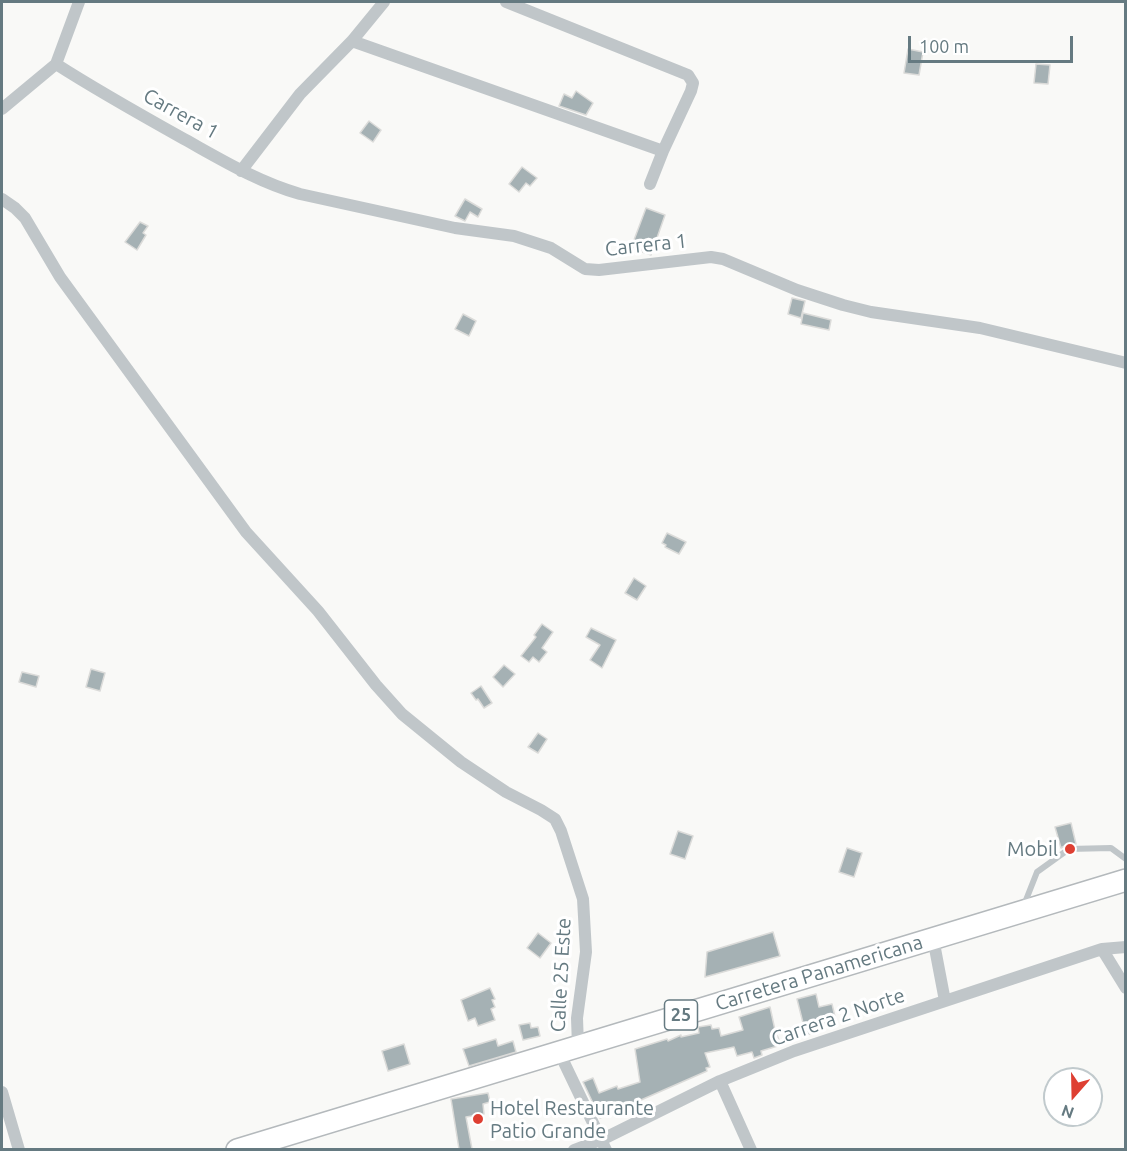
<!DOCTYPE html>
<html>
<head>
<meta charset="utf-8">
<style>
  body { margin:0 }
  #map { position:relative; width:1127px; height:1151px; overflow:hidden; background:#f9f9f7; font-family:Ubuntu,sans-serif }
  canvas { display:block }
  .frame { position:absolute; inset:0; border:3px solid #657a81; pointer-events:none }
  .north { position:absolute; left:1043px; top:1067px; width:60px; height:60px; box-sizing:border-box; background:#fff; border:2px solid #c1cacd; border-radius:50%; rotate:200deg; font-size:16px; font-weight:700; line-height:24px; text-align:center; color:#657a81 }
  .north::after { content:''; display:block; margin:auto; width:21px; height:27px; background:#de3f32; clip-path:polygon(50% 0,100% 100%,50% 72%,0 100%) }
  .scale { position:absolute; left:908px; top:36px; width:165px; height:27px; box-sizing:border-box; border:3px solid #657a81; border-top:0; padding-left:8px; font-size:18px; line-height:21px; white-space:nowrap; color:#657a81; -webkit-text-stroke:4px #fff; paint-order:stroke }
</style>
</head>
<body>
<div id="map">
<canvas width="1127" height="1151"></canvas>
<div class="frame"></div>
<div class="north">N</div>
<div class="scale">100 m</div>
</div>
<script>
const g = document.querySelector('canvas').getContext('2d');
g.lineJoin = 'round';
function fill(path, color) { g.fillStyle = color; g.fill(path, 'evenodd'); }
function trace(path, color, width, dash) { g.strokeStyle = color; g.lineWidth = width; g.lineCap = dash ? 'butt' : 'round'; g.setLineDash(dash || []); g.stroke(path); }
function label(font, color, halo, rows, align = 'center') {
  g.font = font + ' Ubuntu,sans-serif'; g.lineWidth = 6; g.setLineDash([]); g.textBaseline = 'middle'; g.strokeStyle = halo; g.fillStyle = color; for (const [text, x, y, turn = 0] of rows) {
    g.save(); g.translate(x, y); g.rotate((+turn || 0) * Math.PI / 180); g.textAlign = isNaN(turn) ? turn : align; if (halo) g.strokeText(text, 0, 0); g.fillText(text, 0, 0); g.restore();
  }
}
const building = new Path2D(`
  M908 49 923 52 919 75 904 73Z
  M1036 64 1050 65 1048 84 1034 83Z
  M576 91 593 103 586 115 559 106 564 94 572 98Z
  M369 121 381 130 373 142 360 133Z
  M522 167 537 178 530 186 526 183 519 192 509 184Z
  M465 199 482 209 478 217 470 212 465 221 455 216Z
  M646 208 665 215 651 255 631 248Z
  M140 222 148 226 143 233 146 235 137 250 125 242Z
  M792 298 805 301 801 318 788 314Z
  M803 313 831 320 829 330 801 324Z
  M463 314 476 321 469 336 455 329Z
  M667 533 686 542 679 554 665 547 666 545 662 543Z
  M634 578 646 586 637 600 625 593Z
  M542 624 553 632 542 648 547 652 539 662 533 657 529 662 521 656 536 637 534 635Z
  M591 628 616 640 602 668 590 660 600 645 586 637Z
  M504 665 515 674 503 687 493 677Z
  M91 669 105 673 100 691 86 687Z
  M22 672 39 676 36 687 19 682Z
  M481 686 492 703 484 708 478 699 476 700 471 693Z
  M538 733 547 739 538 753 528 747Z
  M1071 823 1076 844H1068L1061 848 1055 827Z
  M678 831 693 836 685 859 670 854Z
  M847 848 862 853 854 877 839 872Z
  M773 932 780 956 705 977 707 952Z
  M538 933 551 943 540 958 527 948Z
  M490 988 495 999 492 1000 495 1007 491 1009 495 1020 478 1026 475 1018 468 1021 461 1000Z
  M816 994 819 1007 832 1004 836 1021 821 1026 822 1031 806 1035 797 999Z
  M770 1007 775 1030 781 1045 761 1051 762 1055 754 1058 752 1052 737 1056 734 1047 705 1053 710 1067 706 1068 707 1071 600 1118 583 1082 593 1078 599 1093 617 1086 618 1089 640 1082 635 1049 667 1039 668 1041 681 1035V1037L699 1033 698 1027 711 1025 712 1029 719 1028 721 1036 743 1030 739 1017Z
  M530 1023 531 1028 538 1027 540 1036 523 1040 519 1025Z
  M496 1039 498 1046 513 1041 516 1052 469 1066 463 1049Z
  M404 1044 410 1064 388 1071 382 1051Z
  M488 1093 490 1102 483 1104 484 1114 466 1117 472 1149H459L451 1099Z`);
const lane = new Path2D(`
  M1024 905 1037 872 1069 849 1111 848 1126 859`);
const street = new Path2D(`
  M506 2 688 75 693 83 691 91 663 151 650 184
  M352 41 663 151
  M56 64C98 91 141 115 184 139 222 160 258 182 300 194L455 228 514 236 551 248 585 269 599 270 711 257 723 259 797 290 843 305 871 312 980 328 1126 363
  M2 109 56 64 79 2
  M241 171 300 94 352 41 384 2
  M2 199 15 208 25 218 60 277 246 532 318 611 376 685 402 714 461 762 506 792 541 810 555 819 561 831 583 899 586 952 577 1018 578 1046
  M933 938 945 1001
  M1102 949 1126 988
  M559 1052 606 1150
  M720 1081 751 1150
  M2 1092 19 1150
  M574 1150 603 1139 720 1081 794 1051 1102 949 1126 947`);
const highway = new Path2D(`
  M237 1150 1126 880`);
const markers = [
  [1070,849,6,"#de3f32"],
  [478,1119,6,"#de3f32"]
];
const shields = [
  [681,1015,33]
];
const shieldNames = [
  ["25",681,1015]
];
const streetNames = [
  ["Carrera 1",181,114,29],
  ["Carrera 1",646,245,-6],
  ["Carretera Panamericana",819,973,-17],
  ["Calle 25 Este",561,975,-87],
  ["Carrera 2 Norte",838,1017,-19]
];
const poiNames = [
  ["Mobil",1058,849],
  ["Hotel Restaurante",490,1108,"left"],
  ["Patio Grande",490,1131,"left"]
];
fill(building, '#a5b1b4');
trace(building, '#dbdbd9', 1.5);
trace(highway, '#b4b9bc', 24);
trace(lane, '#c0c6c9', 6);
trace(street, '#c0c6c9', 12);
trace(highway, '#fff', 21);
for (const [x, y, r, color] of markers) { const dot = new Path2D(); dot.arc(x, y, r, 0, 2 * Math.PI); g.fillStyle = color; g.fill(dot); trace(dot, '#fff', 2); }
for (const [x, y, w] of shields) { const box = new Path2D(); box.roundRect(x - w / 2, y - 15, w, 30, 4.5); g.fillStyle = '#fff'; g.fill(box); trace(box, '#657a81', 1.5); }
label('bold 18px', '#657a81', null, shieldNames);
label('20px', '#657a81', '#fff', streetNames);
label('20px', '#657a81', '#fff', poiNames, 'right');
</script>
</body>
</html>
